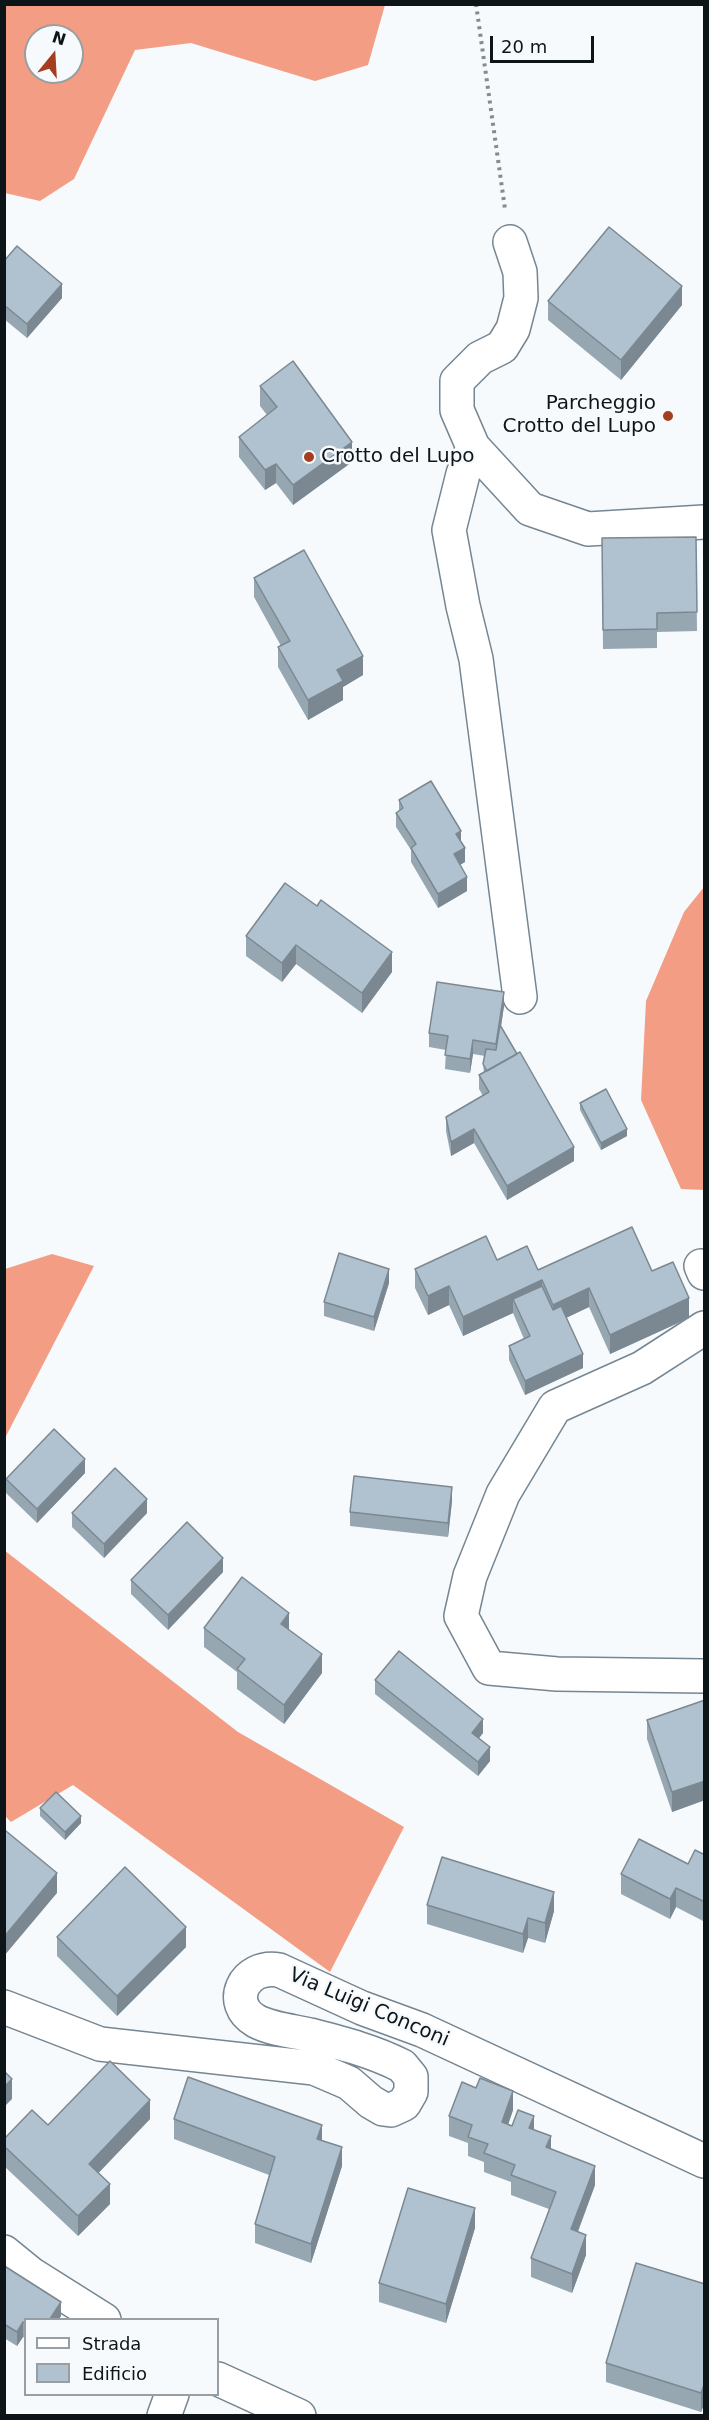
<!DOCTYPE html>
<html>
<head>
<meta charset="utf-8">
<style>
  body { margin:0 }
  #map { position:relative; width:709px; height:2420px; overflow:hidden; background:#f6fafd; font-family:"DejaVu Sans",sans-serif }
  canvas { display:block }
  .frame { position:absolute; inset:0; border:6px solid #0e1519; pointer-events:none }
  .legend { position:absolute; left:24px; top:2318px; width:195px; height:78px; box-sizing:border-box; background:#f6fafd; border:2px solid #999ea2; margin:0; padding:8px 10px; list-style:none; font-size:18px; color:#0e1519 }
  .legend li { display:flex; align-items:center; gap:12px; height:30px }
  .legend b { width:30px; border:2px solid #999ea2 }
  .north { position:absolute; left:24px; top:24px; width:60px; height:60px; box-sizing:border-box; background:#f6fafd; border:2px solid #999ea2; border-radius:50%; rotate:18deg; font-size:16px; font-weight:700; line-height:24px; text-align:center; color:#0e1519 }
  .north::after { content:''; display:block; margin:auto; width:21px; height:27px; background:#a53d20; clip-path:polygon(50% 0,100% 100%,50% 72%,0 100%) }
  .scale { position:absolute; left:490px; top:36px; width:104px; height:27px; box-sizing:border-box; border:3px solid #0e1519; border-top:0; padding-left:8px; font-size:18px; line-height:21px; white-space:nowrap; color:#0e1519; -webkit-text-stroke:4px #f6fafd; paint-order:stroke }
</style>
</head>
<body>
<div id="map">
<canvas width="709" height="2420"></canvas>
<div class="frame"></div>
<ul class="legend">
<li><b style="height:8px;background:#fff"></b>Strada</li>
<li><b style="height:16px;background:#b0c2cf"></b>Edificio</li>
</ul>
<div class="north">N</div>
<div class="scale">20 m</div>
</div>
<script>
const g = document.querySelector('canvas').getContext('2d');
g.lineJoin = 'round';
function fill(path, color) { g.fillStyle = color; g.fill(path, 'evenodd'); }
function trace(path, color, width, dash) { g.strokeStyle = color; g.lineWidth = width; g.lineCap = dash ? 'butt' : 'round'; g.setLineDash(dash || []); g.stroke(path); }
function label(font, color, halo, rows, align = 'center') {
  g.font = font + ' "DejaVu Sans",sans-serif'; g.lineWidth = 5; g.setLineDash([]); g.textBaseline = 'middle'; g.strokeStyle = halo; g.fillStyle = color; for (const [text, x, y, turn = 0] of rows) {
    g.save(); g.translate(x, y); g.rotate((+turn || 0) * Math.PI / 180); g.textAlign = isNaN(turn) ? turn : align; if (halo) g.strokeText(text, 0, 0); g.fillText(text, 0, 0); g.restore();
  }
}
const forest = new Path2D(`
  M5 4H385V5L368 65 315 81 191 43 135 50 74 179 40 201 5 193ZM36 36H72V72H36Z
  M704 887V1190L681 1189 641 1100 646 1001 684 912Z
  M52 1254 94 1266 5 1438V1269Z
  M4 1550 238 1732 404 1827 330 1972 73 1785 11 1822 5 1816Z`);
const path = new Path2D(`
  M476 4 505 209`);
const street = new Path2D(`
  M510 242 520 272 521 298 513 329 502 347 480 358 457 381V410L473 447 530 509 588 529 704 522
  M473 447 463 474 449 530 463 606 476 659 520 997
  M701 1266 704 1273
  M704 1328 642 1368 555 1407 503 1494 470 1576 461 1616 489 1668 557 1674 704 1676
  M4 2007 100 2044 314 2068 349 2083 371 2102 383 2109 391 2110 404 2104 411 2092V2077L402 2066C373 2051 341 2043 310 2035 292 2031 271 2029 256 2021 226 2004 243 1964 279 1970L362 2008 422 2030 704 2161
  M4 2252 31 2274 104 2320
  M218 2379 299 2416
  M164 2416 172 2394`);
const wall = new Path2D(`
  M4 261 62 298 27 338 4 319Z
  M548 301 682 305 621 380 548 320Z
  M260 386 352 462 293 505 276 483 265 490 239 457V437L267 415 260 406Z
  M696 537 697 631 657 632V648L603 649 602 538Z
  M254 578 363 675 343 687V700L308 720 278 667V647L281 646 254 597Z
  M399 800 461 842 465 862 460 865 467 891 438 908 411 862V850L396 827V813L399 811Z
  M285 883 392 972 362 1013 296 964 282 982 246 956V936Z
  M504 1006 501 1027 574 1161 507 1200 474 1143 451 1156 446 1131V1117L483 1096 479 1089V1075L484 1073 483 1064 485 1056 473 1054 470 1073 445 1069 446 1050 429 1047V1033Z
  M580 1103 627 1136 601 1150 580 1110Z
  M497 1260 538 1270 652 1271 689 1318 610 1354 589 1307 566 1318 583 1368 525 1395 509 1360V1346L524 1339 513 1313 463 1336 449 1305 428 1315 415 1288V1269Z
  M389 1283 374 1331 324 1316V1302Z
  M85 1473 37 1523 6 1493V1479Z
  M452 1501 448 1537 350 1526V1512Z
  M72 1513H147L104 1558 72 1527Z
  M223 1572 168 1630 131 1594V1580Z
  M204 1628 289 1630 322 1673 284 1724 237 1689V1672L204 1647Z
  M375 1680 483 1733 479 1738 490 1761 478 1776 375 1694Z
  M705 1700V1800L672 1812 647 1739V1720Z
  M40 1808 81 1823 65 1840 40 1816Z
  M705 1855V1922L676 1907 670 1919 621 1894V1874L688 1864Z
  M427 1905 554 1911 545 1943 528 1938 523 1953 427 1924Z
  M57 1937 186 1947 117 2016 57 1956Z
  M513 2110 508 2125 512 2126 534 2130 551 2149 595 2185 578 2232 586 2255 572 2293 531 2277V2258L549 2209 511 2195V2182L484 2172V2162L468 2156V2143L449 2136V2116Z
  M150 2119 98 2173 110 2204 78 2236 4 2166V2139L48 2125Z
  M174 2119 322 2140 342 2166 311 2263 255 2243V2224L269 2175 174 2139Z
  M475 2228 446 2323 379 2302V2283Z
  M4 2269 61 2316 59 2319H26V2338L23 2337 17 2346 4 2338Z
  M705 2284V2402L701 2412 606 2382V2363Z`);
const shadedWall = new Path2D(`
  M62 284V298L27 338V324Z
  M682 286V305L621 380V360Z
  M352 442V462L293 505V485Z
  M276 464V483L265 490V470Z
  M363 656V675L343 687V700L308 720V700L337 670Z
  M461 831V845L456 834Z
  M465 848V862L454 868V854Z
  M467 877V891L438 908V894Z
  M296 945V964L282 982V963Z
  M392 952V972L362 1013V993Z
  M504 992V1006L496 1058V1044Z
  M473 1040V1054L470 1073V1059Z
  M474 1129V1143L451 1156V1142Z
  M627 1129V1136L601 1150V1143Z
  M574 1147V1161L507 1200V1186Z
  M389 1269V1283L374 1331V1317Z
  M542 1280V1300L513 1299V1313L463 1336V1317Z
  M449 1286V1305L428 1315V1296Z
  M589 1288V1307L553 1324V1305Z
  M689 1298V1318L610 1354V1335Z
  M583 1354V1368L525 1395V1381Z
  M85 1459V1473L37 1523V1509Z
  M452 1487V1501L448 1537V1523Z
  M147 1499V1513L104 1558V1544Z
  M223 1558V1572L168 1630V1615Z
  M289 1613V1632L281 1624Z
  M322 1654V1673L284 1724V1705Z
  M483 1719V1733L472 1747V1733Z
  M490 1747V1761L478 1776V1762Z
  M705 1781V1800L672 1812V1792Z
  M81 1816V1823L65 1840V1832Z
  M57 1873V1893L4 1956V1937Z
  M676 1888V1907L670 1919V1899Z
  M554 1892V1911L545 1943V1923Z
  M528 1918V1938L523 1953V1934Z
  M186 1927V1947L117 2016V1996Z
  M12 2079V2099L4 2107V2087Z
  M513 2091V2110L502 2142V2122Z
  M150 2100V2119L89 2183V2164Z
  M534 2116V2135L529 2128Z
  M322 2125V2144L317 2139Z
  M551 2136V2156L546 2147Z
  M342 2147V2166L311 2263V2244Z
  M595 2166V2185L571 2249V2229Z
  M110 2184V2204L78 2236V2216Z
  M475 2208V2228L446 2323V2304Z
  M586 2235V2255L572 2293V2274Z
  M61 2302V2316L59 2319H50Z
  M23 2322V2337L17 2346V2332Z
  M705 2382V2402L701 2412V2393Z`);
const building = new Path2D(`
  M609 227 682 286 621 360 548 301Z
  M17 246 62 284 27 324 4 305V261Z
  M293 361 352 442 293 485 276 464 265 470 239 437 277 407 260 386Z
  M696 537 697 612 657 613V629L603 630 602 538Z
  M304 550 363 656 337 670 343 681 308 700 278 647 290 641 254 578Z
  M431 781 461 831 456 834 465 848 454 854 467 877 438 894 411 848 416 844 396 813 403 808 399 800Z
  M285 883 317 906 321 900 392 952 362 993 296 945 282 963 246 936Z
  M437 982 504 992 496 1044 473 1040 470 1059 445 1055 448 1036 429 1033Z
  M500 1025 517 1054 487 1071 483 1064 486 1049 496 1050Z
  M520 1052 574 1147 507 1186 474 1129 451 1142 446 1117 489 1092 479 1075Z
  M606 1089 627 1129 601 1143 580 1103Z
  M632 1227 652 1271 673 1262 689 1298 610 1335 589 1288 553 1305 542 1280 463 1317 449 1286 428 1296 415 1269 486 1236 497 1260 527 1246 538 1270Z
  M339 1253 389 1269 374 1317 324 1302Z
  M542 1286 553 1310 561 1306 583 1354 525 1381 509 1346 530 1336 513 1299Z
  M54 1429 85 1459 37 1509 6 1479Z
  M115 1468 147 1499 104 1544 72 1513Z
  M354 1476 452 1487 448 1523 350 1512Z
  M187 1522 223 1558 168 1615 131 1580Z
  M242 1577 289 1613 281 1624 322 1654 284 1705 237 1669 245 1659 204 1628Z
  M399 1651 483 1719 472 1733 490 1747 478 1762 375 1680Z
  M705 1700V1781L672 1792 647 1720Z
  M56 1792 81 1816 65 1832 40 1808Z
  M6 1831 57 1873 4 1937V1833Z
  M639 1839 688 1864 695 1850 705 1855V1902L676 1888 670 1899 621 1874Z
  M442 1857 554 1892 545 1923 528 1918 523 1934 427 1905Z
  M125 1867 186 1927 117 1996 57 1937Z
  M110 2061 150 2100 89 2164 110 2184 78 2216 4 2146V2139L32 2110 48 2125Z
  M4 2071 12 2079 4 2087Z
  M188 2077 322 2125 317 2139 342 2147 311 2244 255 2224 275 2157 174 2119Z
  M480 2078 513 2091 502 2122 512 2126 518 2110 534 2116 529 2128 551 2136 546 2147 595 2166 571 2229 586 2235 572 2274 531 2258 556 2192 511 2175 515 2165 484 2153 488 2144 468 2137 472 2125 449 2116 462 2082 476 2088Z
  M408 2188 475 2208 446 2304 379 2283Z
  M636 2263 705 2284V2382L701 2393 606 2363Z
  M6 2267 61 2302 50 2319H26V2324L23 2322 17 2332 4 2324V2269Z`);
const markers = [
  [668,416,6,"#a53d20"],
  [309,457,6,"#a53d20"]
];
const poiNames = [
  ["Parcheggio",656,404],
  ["Crotto del Lupo",656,427],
  ["Crotto del Lupo",321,457,"left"]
];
const streetNames = [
  ["Via Luigi Conconi",369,2008,23]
];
fill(forest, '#f49d85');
trace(street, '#758692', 36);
trace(path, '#848a8d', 4, [3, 4.5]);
trace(street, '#fff', 33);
fill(wall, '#97a7b2');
fill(shadedWall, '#7b8891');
fill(building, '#b0c2cf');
trace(building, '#7b8891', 1.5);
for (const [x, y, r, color] of markers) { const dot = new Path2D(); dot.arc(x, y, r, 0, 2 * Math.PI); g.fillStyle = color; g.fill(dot); trace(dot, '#f6fafd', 2); }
label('20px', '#0e1519', '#f6fafd', poiNames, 'right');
label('20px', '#0e1519', '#f6fafd', streetNames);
</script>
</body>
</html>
